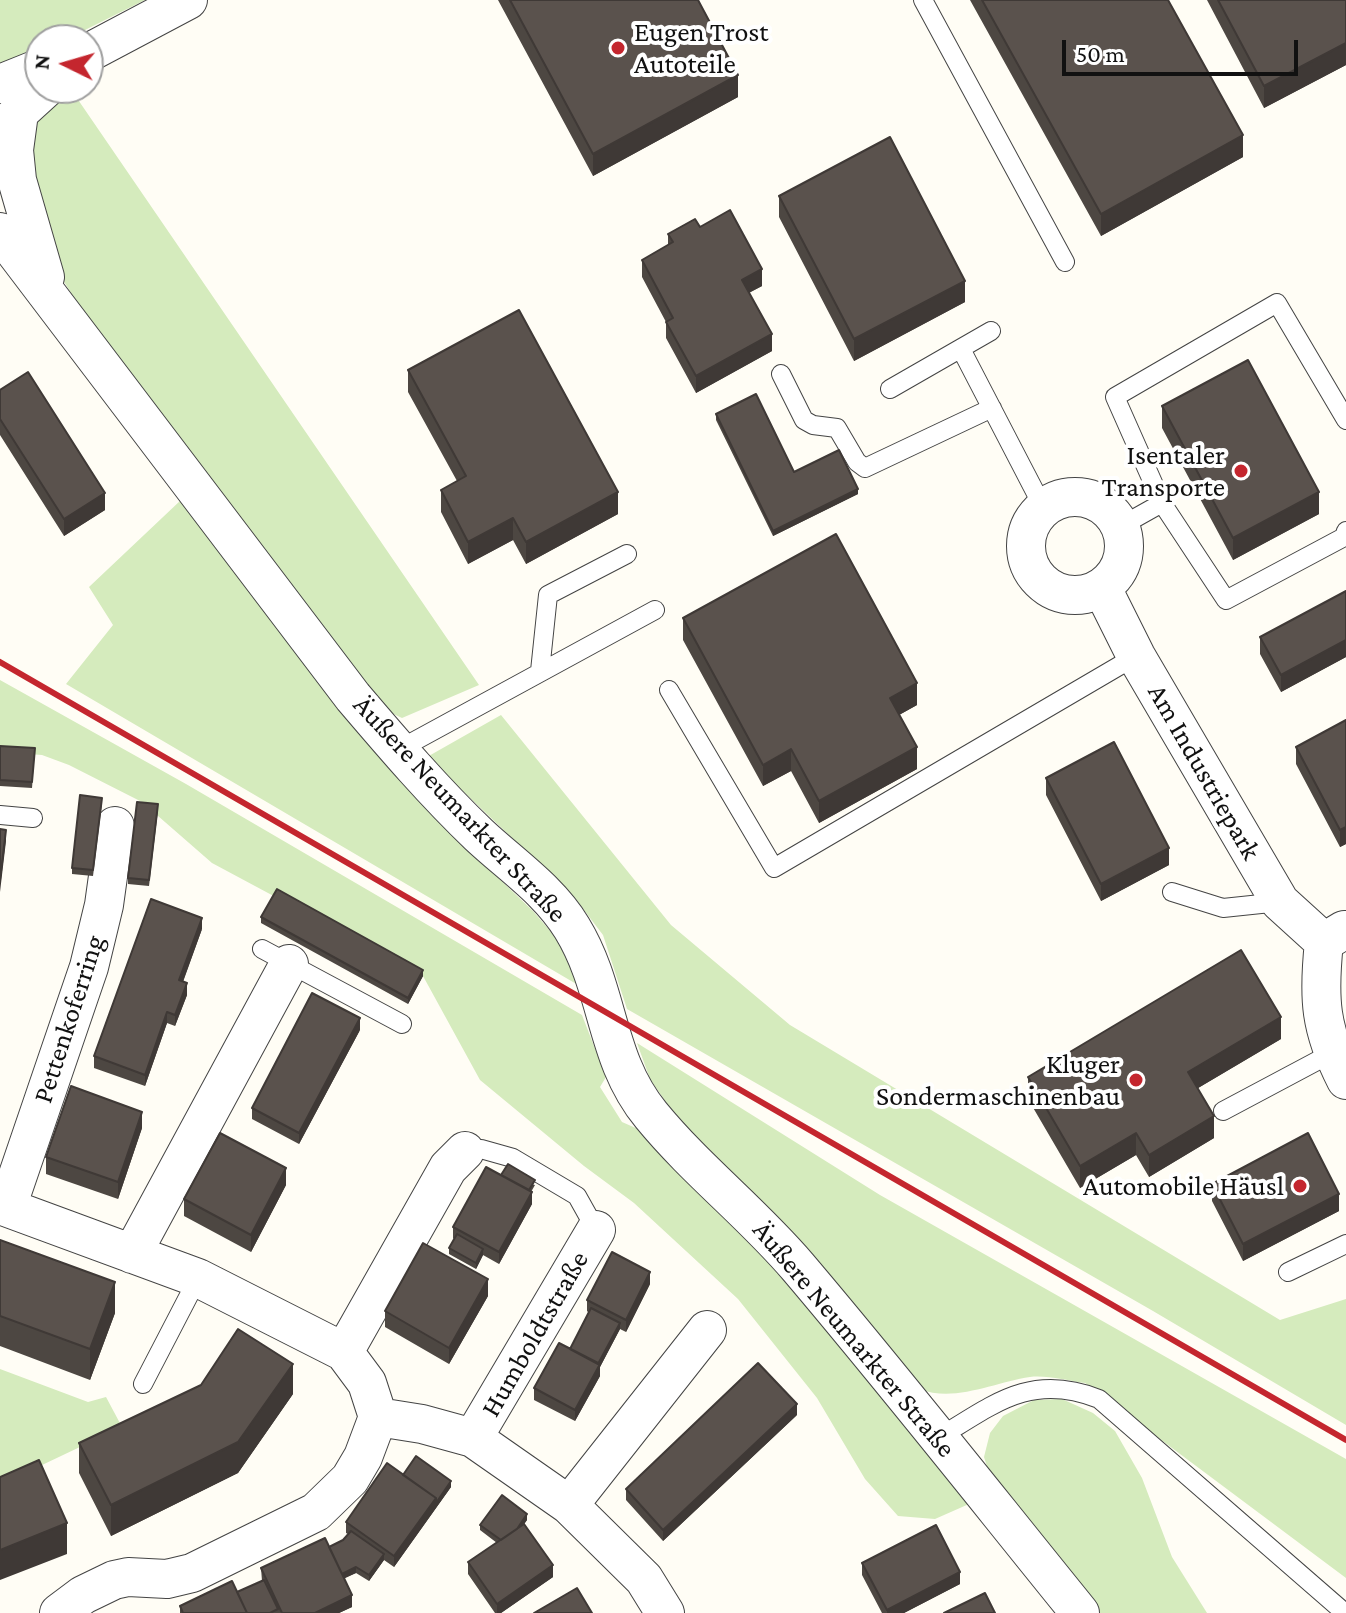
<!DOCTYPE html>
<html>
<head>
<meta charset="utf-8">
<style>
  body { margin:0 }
  #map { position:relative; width:1346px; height:1613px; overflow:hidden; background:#fffdf5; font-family:"Crimson Pro",serif }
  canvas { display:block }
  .north { position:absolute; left:24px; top:24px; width:80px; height:80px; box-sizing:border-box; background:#fff; border:2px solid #a0a0a0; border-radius:50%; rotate:275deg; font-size:22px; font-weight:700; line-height:32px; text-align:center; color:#111 }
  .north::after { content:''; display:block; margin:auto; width:28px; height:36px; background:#c4262e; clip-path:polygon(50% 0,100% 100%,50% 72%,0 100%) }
  .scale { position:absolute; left:1062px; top:40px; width:236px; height:36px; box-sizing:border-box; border:4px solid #111; border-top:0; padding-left:10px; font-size:24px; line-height:28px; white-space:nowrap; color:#111; -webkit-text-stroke:6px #fff; paint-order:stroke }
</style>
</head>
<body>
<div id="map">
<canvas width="1346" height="1613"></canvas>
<div class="north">N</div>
<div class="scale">50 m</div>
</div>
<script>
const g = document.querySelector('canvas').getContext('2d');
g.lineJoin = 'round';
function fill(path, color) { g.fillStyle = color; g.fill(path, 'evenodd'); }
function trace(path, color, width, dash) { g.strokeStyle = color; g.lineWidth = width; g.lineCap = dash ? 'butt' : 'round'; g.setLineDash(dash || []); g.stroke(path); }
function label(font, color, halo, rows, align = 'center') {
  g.font = font + ' "Crimson Pro",serif'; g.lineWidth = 8; g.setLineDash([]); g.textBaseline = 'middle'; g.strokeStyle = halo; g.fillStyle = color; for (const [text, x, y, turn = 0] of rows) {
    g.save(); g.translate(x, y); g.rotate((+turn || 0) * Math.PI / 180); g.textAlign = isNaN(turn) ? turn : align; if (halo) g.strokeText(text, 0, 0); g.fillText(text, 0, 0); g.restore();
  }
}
const green = new Path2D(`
  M0 0H145L65 40H40V52L0 68Z
  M59 88H70L479 685 402 718 383 709 95 331 61 277 26 169 37 107Z
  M181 500 446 828 533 911 557 939 578 985 66 684 113 625 89 587Z
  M0 680 186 784 582 1015 606 1077 600 1087 622 1122 638 1129 798 1287 969 1504 935 1519 898 1516 865 1479 817 1398 738 1299 634 1203 584 1166 480 1080 423 976 212 863 142 802 69 765 42 755 0 752Z
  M501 715 671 925 790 1025 1280 1320 1346 1299V1425L1153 1311 627 1009 603 935 574 897 427 757Z
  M637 1043 880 1195 1346 1459V1578L1085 1383C1068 1381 1047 1375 1030 1377 995 1382 954 1403 920 1389L685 1130 650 1079Z
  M0 1369 88 1402 106 1397 122 1427 0 1485Z
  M1062 1399 1093 1413 1115 1431 1142 1478 1172 1557 1207 1613H1095L992 1482 984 1457 990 1433 1003 1416 1034 1400Z`);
const lane = new Path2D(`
  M923 0 1065 262
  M961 349 1043 507
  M781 374 804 420 813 425 837 428 857 462 865 468 992 408
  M890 389 991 331
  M1346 420 1277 303 1115 397 1162 503 1226 600 1344 537 1346 531
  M1121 526 1162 503
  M540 671 548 595 627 554
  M669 690 774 868 1136 656
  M398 750 655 610
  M0 815 33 818
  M1172 892 1223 908 1280 902
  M262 949 402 1024
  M1223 1111 1332 1053
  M465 1151 481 1149 513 1158 577 1196 596 1230
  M1288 1272 1346 1244
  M143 1384 198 1278
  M938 1438C994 1404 1031 1372 1099 1399L1345 1613`);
const street = new Path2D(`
  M88 53 188 0
  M0 84 40 68
  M19 113 14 150 17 180 45 277
  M1 129 46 88
  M0 232 353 697C393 744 434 792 479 835 511 865 549 890 572 928 610 990 604 1058 651 1115 696 1170 752 1213 798 1267 894 1380 986 1497 1080 1613
  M1026 546a49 49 0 1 1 98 0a49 49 0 1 1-98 0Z
  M1102 588 1136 656 1280 902 1324 942
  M1344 930 1324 942C1318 999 1320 1029 1346 1080
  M0 1205 198 1278 344 1352 367 1383 378 1417 363 1457 350 1479 316 1512 192 1573 167 1579 128 1577 114 1580 83 1595 59 1613
  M7 1207 89 967 104 905 115 826
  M132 1254 289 964
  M344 1352 448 1168 465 1151
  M378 1417 422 1424 473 1438 569 1505 644 1579 665 1613
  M473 1438 596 1230
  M569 1505 707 1330`);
const rail = new Path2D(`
  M0 662 1346 1440`);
const wall = new Path2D(`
  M498 0H698L738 97 593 176Z
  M970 0H1168L1243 157 1101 236Z
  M1207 0H1346V65L1264 108Z
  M779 196 965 302 854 361 779 217Z
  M700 227 762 286 749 293 772 351 696 393 666 338V322L642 277V260L668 245V234Z
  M408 370 618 514 526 564 513 540 468 564 441 512V490L457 481 408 392Z
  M0 390 105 510 64 536 0 435Z
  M1162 406 1319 514 1233 560 1162 428Z
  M716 414 794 472 858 494 773 536 716 420Z
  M1346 591V657L1281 692 1260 654V637Z
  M683 618 917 705 899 715 917 769 819 823 791 771 763 786 683 640Z
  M1346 720V844L1340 847 1296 764V747Z
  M0 746 35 748 32 788 0 786Z
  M1046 778 1169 865 1101 901 1046 795Z
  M102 803 93 876 72 874V868Z
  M158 810 149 886 128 884V878Z
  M261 917 423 976 408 1004 261 923Z
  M202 929 183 982 187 995 175 1026 167 1023 145 1086 94 1068V1056Z
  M360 1030 299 1144 252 1119V1108Z
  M1281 1039 1198 1088 1214 1138 1149 1177 1136 1155 1080 1188 1028 1099V1077Z
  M142 1128 118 1199 46 1174V1157Z
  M501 1175 535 1185 531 1192 532 1204 499 1264 483 1255 476 1269 449 1254V1248L454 1239 453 1238V1227Z
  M1212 1184 1339 1211 1243 1261 1212 1201Z
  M286 1185 251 1252 184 1216V1199Z
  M0 1240 115 1313 90 1380 0 1346Z
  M650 1284 626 1332 620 1329 600 1367V1376L575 1421 534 1400V1388L570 1349 589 1313 587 1311V1300Z
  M488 1296 449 1364 385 1327V1311Z
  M293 1394 238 1473 111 1536 79 1473V1443Z
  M797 1415 663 1541 626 1500V1489Z
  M403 1475 451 1487 394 1567 384 1560 369 1581 356 1573 344 1578 352 1607 339 1613H180V1606L237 1592 262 1581 261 1568 329 1547 343 1540 348 1534 346 1533V1522Z
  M527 1520 524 1524 553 1577 501 1613H495L468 1574V1562L497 1543 480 1530V1525Z
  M862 1563 960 1584 904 1613H882L862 1575Z`);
const shadedWall = new Path2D(`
  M1346 43V65L1264 108V86Z
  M738 75V97L593 176V154Z
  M1243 135V157L1101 236V214Z
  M762 269V286L742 296V280Z
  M965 281V302L854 361V339Z
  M772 334V351L696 393V376Z
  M858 489V494L773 536V531Z
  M618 492V514L526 564V542Z
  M1319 492V514L1233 560V538Z
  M105 493V510L64 536V519Z
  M513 518V540L468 564V542Z
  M1346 640V657L1281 692V675Z
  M917 683V705L890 720V698Z
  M917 747V769L819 823V801Z
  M791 749V771L763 786V765Z
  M1346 827V844L1340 847V830Z
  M6 830V841L0 892V880Z
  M1169 848V865L1101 901V884Z
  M202 918V929L179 992V980Z
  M423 970V976L408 1004V998Z
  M187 983V995L175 1026V1015Z
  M167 1012V1023L145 1086V1075Z
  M1281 1017V1039L1188 1094V1072Z
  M360 1018V1030L299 1144V1133Z
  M142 1112V1128L118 1199V1182Z
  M1214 1116V1138L1149 1177V1155Z
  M1136 1133V1155L1080 1188V1166Z
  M286 1168V1185L251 1252V1235Z
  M532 1192V1204L499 1264V1252Z
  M1339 1194V1211L1243 1261V1244Z
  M483 1249V1255L476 1269V1263Z
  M650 1272V1284L626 1332V1320Z
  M488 1279V1296L449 1364V1348Z
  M115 1282V1313L90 1380V1349Z
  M620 1323V1329L600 1367V1376L575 1421V1410Z
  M293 1364V1394L238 1473 111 1536V1505Z
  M797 1404V1415L663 1541V1530Z
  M451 1481V1487L394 1567V1556L436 1498Z
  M527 1514V1520L518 1533 517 1529Z
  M67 1523V1554L0 1580V1550Z
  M384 1554V1560L369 1581V1575Z
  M553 1565V1577L501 1613H497V1604Z
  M356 1567V1573L339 1581V1575Z
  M960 1572V1584L904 1613H887V1610Z
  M352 1595V1607L339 1613H315Z`);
const building = new Path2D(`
  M510 0H698L738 75 593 154Z
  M982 0H1168L1243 135 1101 214Z
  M1218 0H1346V43L1264 86Z
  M890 137 965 281 854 339 779 196Z
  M730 210 762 269 742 280 772 334 696 376 666 322 673 318 642 260 673 242 668 234 695 219 700 227Z
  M519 310 618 492 526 542 513 518 468 542 441 490 466 476 408 370Z
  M1248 360 1319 492 1233 538 1162 406Z
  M28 372 105 493 64 519 0 419V390Z
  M756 394 794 472 839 450 858 489 773 531 716 414Z
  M836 534 917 683 890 698 917 747 819 801 791 749 763 765 683 618Z
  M1346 591V640L1281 675 1260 637Z
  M1346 720V827L1340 830 1296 747Z
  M1114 742 1169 848 1101 884 1046 778Z
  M0 746 35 748 32 782 0 780Z
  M80 795 102 798 93 870 72 868Z
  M137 802 158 804 149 880 128 878Z
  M0 829 6 830 0 880Z
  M277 889 423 970 408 998 261 917Z
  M151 899 202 918 179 980 187 983 175 1015 167 1012 145 1075 94 1056Z
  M1241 950 1281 1017 1188 1072 1214 1116 1149 1155 1136 1133 1080 1166 1028 1077Z
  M312 993 360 1018 299 1133 252 1108Z
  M71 1086 142 1112 118 1182 46 1157Z
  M220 1133 286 1168 251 1235 184 1199Z
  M1308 1133 1339 1194 1243 1244 1212 1184Z
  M508 1164 535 1180 529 1190 501 1175Z
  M486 1167 532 1192 499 1252 453 1227Z
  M457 1234 483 1249 476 1263 449 1248Z
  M0 1240 115 1282 90 1349 0 1316Z
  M423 1243 488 1279 449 1348 385 1311Z
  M612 1252 650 1272 626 1320 587 1300Z
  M591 1308 620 1323 598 1364 570 1349Z
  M238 1329 293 1364 238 1442 111 1505 79 1443 201 1385Z
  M559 1343 600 1364 575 1410 534 1388Z
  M758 1363 797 1404 663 1530 626 1489Z
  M416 1456 451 1481 436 1503V1498L403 1475Z
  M39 1460 67 1523 0 1550V1477Z
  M387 1463 436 1498 394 1556 346 1522Z
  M502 1495 527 1514 517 1529 501 1540 480 1525Z
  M524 1524 553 1565 497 1604 468 1562Z
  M936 1525 960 1572 887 1610 862 1563Z
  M351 1531 384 1554 369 1575 356 1567 342 1574 329 1547 343 1540Z
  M325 1538 352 1595 315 1613H282L261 1568Z
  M264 1580 278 1609 270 1613H247L237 1592Z
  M232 1581 247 1613H183L180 1606Z
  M577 1588 592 1613H534Z
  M985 1593 995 1613H944Z`);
const markers = [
  [618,48,8,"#c4262e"],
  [1241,471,8,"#c4262e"],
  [1136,1080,8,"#c4262e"],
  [1300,1186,8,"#c4262e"]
];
const poiNames = [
  ["Eugen Trost",634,32,"left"],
  ["Autoteile",634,64,"left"],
  ["Isentaler",1225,455],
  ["Transporte",1225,487],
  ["Kluger",1120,1064],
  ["Sondermaschinenbau",1120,1096],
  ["Automobile Häusl",1284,1186]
];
const streetNames = [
  ["Am Industriepark",1204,772,60],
  ["Äußere Neumarkter Straße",460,809,47],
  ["Pettenkoferring",69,1019,-72],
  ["Humboldtstraße",535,1334,-60],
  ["Äußere Neumarkter Straße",854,1339,50]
];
fill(green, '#d5ebbd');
trace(lane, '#444', 20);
trace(street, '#444', 40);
trace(lane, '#fff', 18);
trace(street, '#fff', 38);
trace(rail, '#c4262e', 6);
fill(wall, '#4d4742');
fill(shadedWall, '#3f3936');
fill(building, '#5a524d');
trace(building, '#3f3936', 2);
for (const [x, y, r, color] of markers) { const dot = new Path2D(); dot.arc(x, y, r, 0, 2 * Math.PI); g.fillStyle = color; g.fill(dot); trace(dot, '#fff', 3); }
label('28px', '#111', '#fff', poiNames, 'right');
label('28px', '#111', '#fff', streetNames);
</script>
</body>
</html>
